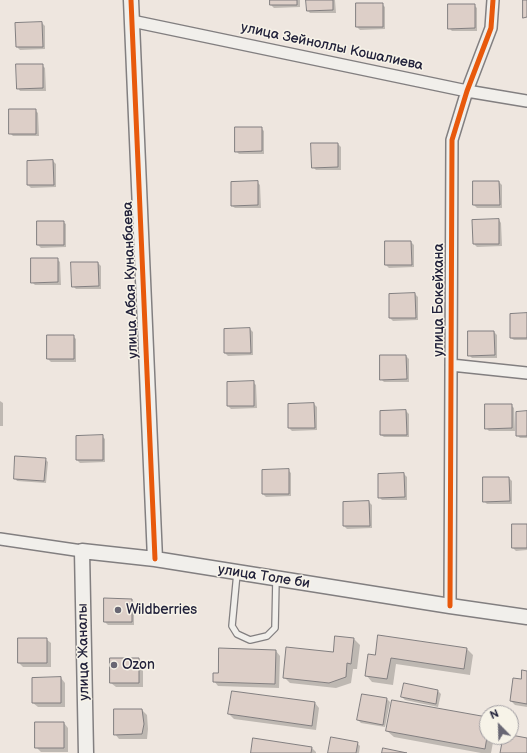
<!DOCTYPE html>
<html>
<head>
<meta charset="utf-8">
<style>
  body { margin:0 }
  #map { position:relative; width:527px; height:753px; overflow:hidden; background:#eee6df; font-family:"Balsamiq Sans",sans-serif }
  canvas { display:block }
  .north { position:absolute; left:479px; top:705px; width:40px; height:40px; box-sizing:border-box; background:#f7f3e8; border:1px solid #a29fa3; border-radius:50%; rotate:337deg; font-size:11px; font-weight:700; line-height:16px; text-align:center; color:#22223b }
  .north::after { content:''; display:block; margin:auto; width:14px; height:18px; background:#696774; clip-path:polygon(50% 0,100% 100%,50% 72%,0 100%) }
</style>
</head>
<body>
<div id="map">
<canvas width="527" height="753"></canvas>
<div class="north">N</div>
</div>
<script>
const g = document.querySelector('canvas').getContext('2d');
g.lineJoin = 'round';
function fill(path, color) { g.fillStyle = color; g.fill(path, 'evenodd'); }
function trace(path, color, width, dash) { g.strokeStyle = color; g.lineWidth = width; g.lineCap = dash ? 'butt' : 'round'; g.setLineDash(dash || []); g.stroke(path); }
function label(font, color, halo, rows, align = 'center') {
  g.font = font + ' "Balsamiq Sans",sans-serif'; g.lineWidth = 3; g.setLineDash([]); g.textBaseline = 'middle'; g.strokeStyle = halo; g.fillStyle = color; for (const [text, x, y, turn = 0] of rows) {
    g.save(); g.translate(x, y); g.rotate((+turn || 0) * Math.PI / 180); g.textAlign = isNaN(turn) ? turn : align; if (halo) g.strokeText(text, 0, 0); g.fillText(text, 0, 0); g.restore();
  }
}
const shadow = new Path2D(`
  M271 0H300V7L274 8 271 5Z
  M307 0H335L336 13H310L308 11Z
  M357 4H382L385 7V29L360 30 357 27Z
  M474 5 477 8V31H452L449 28Z
  M42 23 45 26V49L20 50 17 47Z
  M42 65 45 68 46 91H20L18 88Z
  M35 110 38 113 39 136H13L10 133Z
  M261 128 264 131V154H239L236 151Z
  M338 144 341 147V170H316L313 167Z
  M53 161 56 164V187L31 188 28 185Z
  M257 182 260 185 261 208H235L232 206Z
  M474 182H499L502 185V208H477L474 205Z
  M499 220 501 223 502 246 477 247 474 244Z
  M63 222 66 224V247L41 248 38 245Z
  M386 242H411L414 245V267L389 268 386 265Z
  M57 259 60 262 61 285H35L32 282Z
  M98 263 101 266V289H76L73 286Z
  M415 294 418 297V320L393 321 390 318Z
  M527 314V340H514L511 338Z
  M250 329 253 332V355L228 356 225 353Z
  M494 332 497 335V358H472L469 355Z
  M73 336 76 339V362H51L48 359Z
  M406 356 409 359V382H384L381 379Z
  M253 382 256 385 257 408 231 409 228 406Z
  M0 401 3 403V426H0Z
  M314 404 317 407V430L292 431 289 428Z
  M511 405 514 408 515 431H489L486 428Z
  M406 411 409 414V437H384L381 435Z
  M527 412V438H520L517 435Z
  M102 436 105 439V462L80 463 77 460Z
  M45 459 48 462 46 483 17 481 15 478Z
  M288 470 291 473V496L266 497 263 494Z
  M404 474 407 477V500H382L379 497Z
  M509 478 512 481V504H487L484 501Z
  M369 502 372 505V528L347 529 344 526Z
  M527 525V550L516 551 513 548Z
  M131 600 134 602V625H108L105 622Z
  M46 639 51 643V667H23L19 663Z
  M354 639 360 645 357 669H353L351 683 336 688 290 683 284 677 334 653Z
  M467 649 473 655 470 675 396 664 393 685 372 682 366 675 376 656Z
  M276 651 280 656 279 688 218 686 214 681 219 674Z
  M139 659 143 663V687H116L111 683Z
  M527 672V707L515 705 511 701 521 680Z
  M61 678 65 683V707H38L33 703Z
  M404 685 438 691 441 694 438 707 405 700 402 697Z
  M363 695 387 699 390 702 385 727 361 723 358 720Z
  M315 703 319 708 316 730 234 719 229 714Z
  M142 710 147 715 148 729 147 739H119L115 734Z
  M487 718V737H494L491 753H481L394 737 387 731Z
  M64 723 68 728V752H41L36 747Z
  M357 743 360 746 359 753H329Z
  M311 747 316 752V753H252Z`);
const building = new Path2D(`
  M270 0H297V5H270Z
  M306 0H333V10L307 11Z
  M523 0H527V17L523 18Z
  M356 3H383V27H356Z
  M448 4H475V28L448 29Z
  M42 22 43 47H16L15 23Z
  M16 64H43V88L17 89Z
  M9 109H36V134H9Z
  M235 127H262V151L235 152Z
  M311 143H338V167L312 168Z
  M53 160 54 185H27V161Z
  M258 181V205L231 206V182Z
  M473 181H499L500 205H473Z
  M499 219V244H473L472 220Z
  M37 221H64V245H37Z
  M385 241H411L412 265H385Z
  M31 258H58V282L31 283Z
  M71 262H98L99 286 72 287Z
  M415 293 416 318H389V294Z
  M527 313V338H510V314Z
  M250 328 251 353H224V329Z
  M468 331H494L495 355 468 356Z
  M47 335H74V359H47Z
  M380 355H406L407 379 380 380Z
  M254 381V406H227V382Z
  M314 403 315 428H288V404Z
  M485 404H512V428L485 429Z
  M406 410 407 435H380V411Z
  M527 411V436H516V412Z
  M103 435V460H76V436Z
  M15 456 46 458 44 481 14 479Z
  M289 469V494H262V470Z
  M404 473 405 497 378 498V474Z
  M483 477H509L510 501 483 502Z
  M369 501 370 526H343V502Z
  M512 524H527V548H512Z
  M104 598 132 599V622H104Z
  M378 635 467 648 464 669 391 658 387 679 365 676 368 654 375 655Z
  M335 636 354 638 351 664 347 663 346 677 329 683 283 678 286 647 333 652Z
  M18 638H47V663H18Z
  M219 648 276 650 275 684 213 682V673H218Z
  M110 658H139V683H110Z
  M522 670 527 671V704L510 701 513 678 521 679Z
  M61 677V703H32V678Z
  M404 683 438 690 436 704 401 697Z
  M232 691 315 702 312 726 228 714Z
  M362 694 387 698 383 725 357 720Z
  M392 700 487 717V737L485 749 386 731Z
  M114 709H142L144 724 142 734 114 735Z
  M35 722H64V748H35Z
  M511 735 527 738V753H500L503 737H511Z
  M331 737 358 742 356 753H328Z
  M253 738 312 747 311 753H251Z
  M383 748 407 753H382Z`);
const service = new Path2D(`
  M237 573 232 626 237 634 250 640 267 636 275 628 276 579`);
const minor = new Path2D(`
  M132 21 467 91 527 101
  M451 365 527 373
  M0 539 82 551
  M450 606 452 140 467 91 491 28 493 0`);
const tertiary = new Path2D(`
  M131 0 155 559
  M86 753 82 551 155 559 450 606 527 617`);
const cycleway = new Path2D(`
  M131 0 155 559
  M450 606 452 140 467 91 491 28 493 0`);
const markers = [
  [118,610,4,"#696774"],
  [114,665,4,"#696774"]
];
const streetNames = [
  ["улица Зейноллы Кошалиева",332,47,12],
  ["улица Абая Кунанбаева",131,280,-92],
  ["улица Бокейхана",439,300,-90],
  ["улица Толе би",264,577,9],
  ["улица Жаналы",84,652,-91]
];
const poiNames = [
  ["Wildberries",126,610],
  ["Ozon",122,665]
];
fill(shadow, '#0003');
fill(building, '#ddcfc8');
trace(building, '#827f80', 1);
trace(service, '#827f80', 8);
trace(minor, '#827f80', 14);
trace(tertiary, '#827f80', 17);
trace(service, '#f1efeb', 5.5);
trace(minor, '#f1efeb', 11);
trace(tertiary, '#f1efeb', 14);
trace(cycleway, '#e8590c', 5);
for (const [x, y, r, color] of markers) { const dot = new Path2D(); dot.arc(x, y, r, 0, 2 * Math.PI); g.fillStyle = color; g.fill(dot); trace(dot, '#f7f3e8', 1.5); }
label('14px', '#22223b', '#f7f3e8', streetNames);
label('14px', '#22223b', '#f7f3e8', poiNames, 'left');
</script>
</body>
</html>
